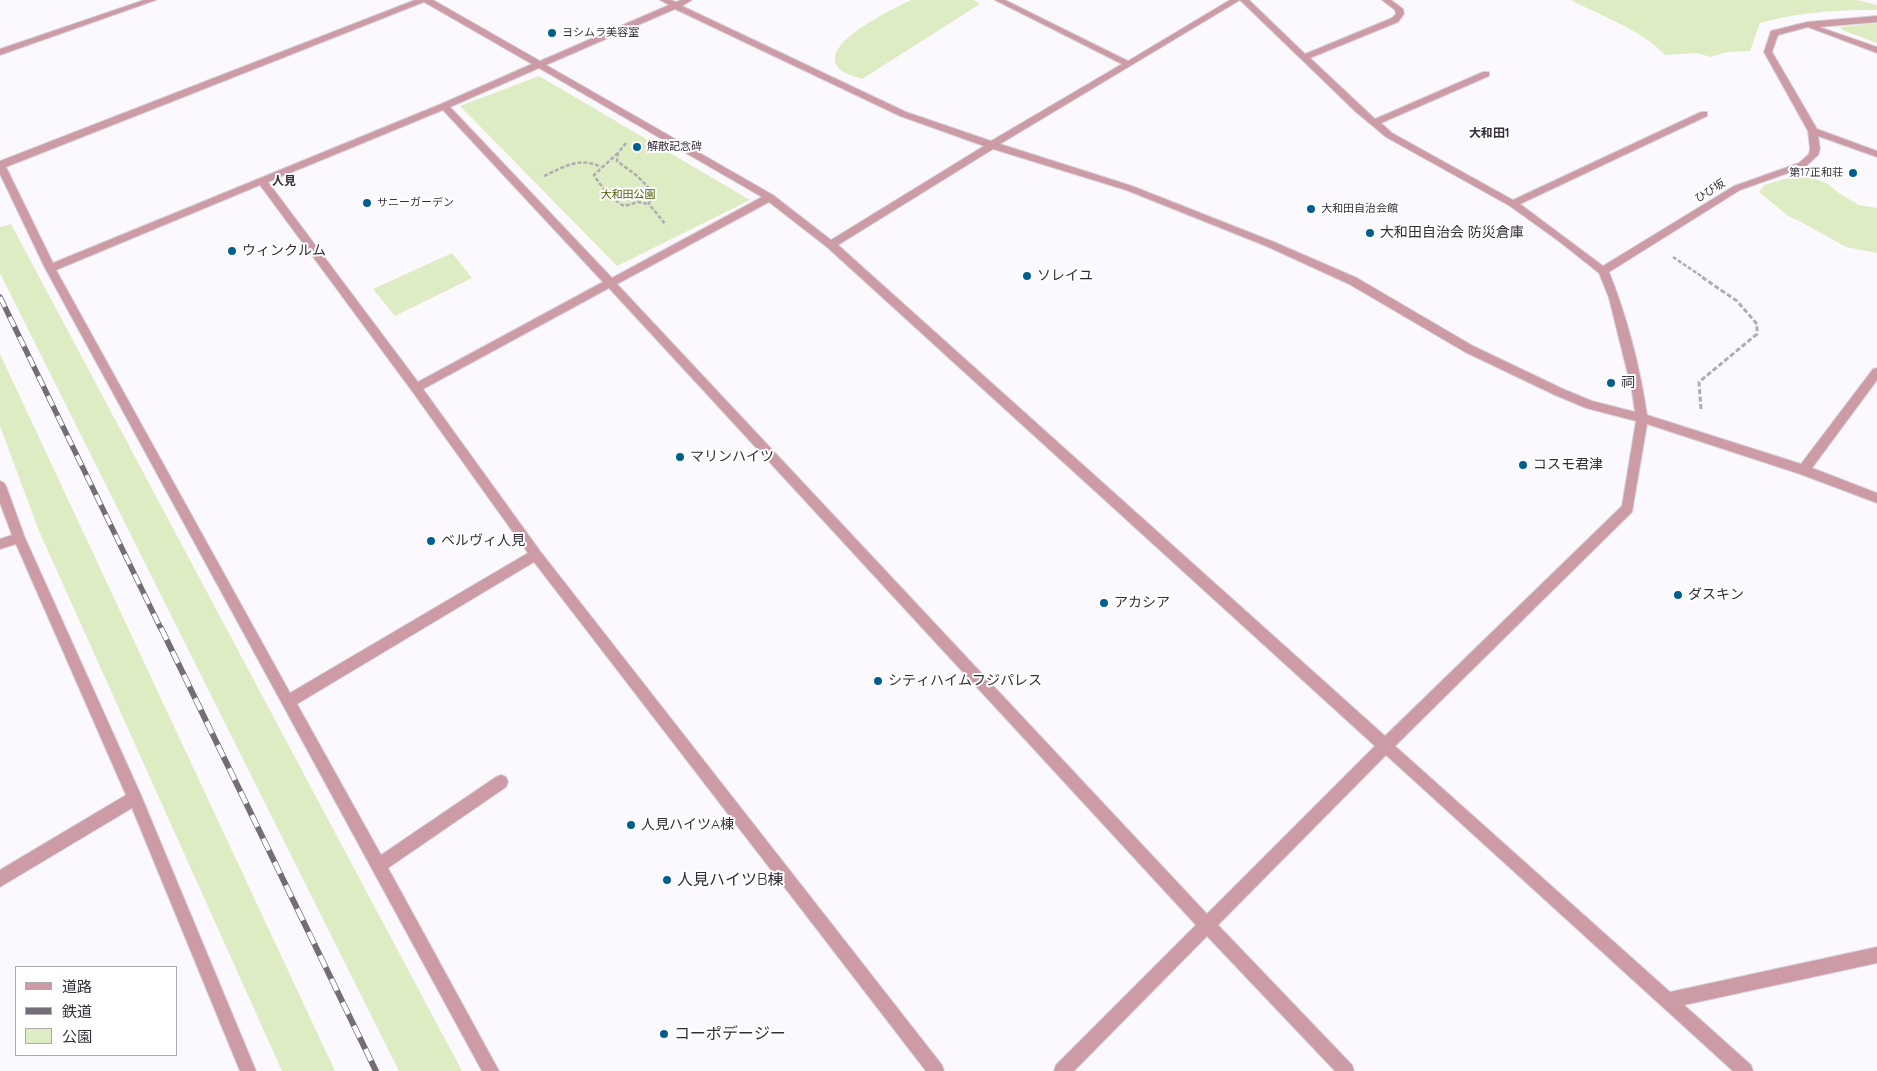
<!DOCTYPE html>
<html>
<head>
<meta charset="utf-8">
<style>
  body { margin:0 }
  #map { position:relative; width:1877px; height:1071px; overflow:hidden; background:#fcf9fe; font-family:Quicksand,"Noto Sans JP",sans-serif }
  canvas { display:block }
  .legend { position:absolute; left:15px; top:966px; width:162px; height:90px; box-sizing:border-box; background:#fff; border:1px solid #aeabb0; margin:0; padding:6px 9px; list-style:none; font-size:15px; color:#352e39 }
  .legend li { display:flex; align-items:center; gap:10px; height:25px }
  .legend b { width:25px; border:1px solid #aeabb0 }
</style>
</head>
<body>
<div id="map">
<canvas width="1877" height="1071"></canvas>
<ul class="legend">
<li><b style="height:6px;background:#cd9ba6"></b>道路</li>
<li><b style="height:6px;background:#726d76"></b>鉄道</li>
<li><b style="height:14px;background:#deecc3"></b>公園</li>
</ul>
</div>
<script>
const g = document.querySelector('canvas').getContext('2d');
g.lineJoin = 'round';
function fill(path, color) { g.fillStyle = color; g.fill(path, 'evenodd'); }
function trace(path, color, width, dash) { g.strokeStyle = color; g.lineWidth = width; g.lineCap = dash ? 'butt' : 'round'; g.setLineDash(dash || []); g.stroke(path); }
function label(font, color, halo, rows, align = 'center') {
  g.font = font + ' Quicksand,"Noto Sans JP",sans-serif'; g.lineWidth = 4; g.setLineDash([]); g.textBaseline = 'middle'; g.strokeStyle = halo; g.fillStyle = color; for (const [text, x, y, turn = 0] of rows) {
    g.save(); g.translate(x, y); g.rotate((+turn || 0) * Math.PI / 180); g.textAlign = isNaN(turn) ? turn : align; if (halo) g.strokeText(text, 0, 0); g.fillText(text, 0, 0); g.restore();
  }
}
const green = new Path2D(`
  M911 0H973L980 4 862 79C854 76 839 73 836 64 826 40 893 9 911 0Z
  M1571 0H1857L1877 5V10C1833 10 1803 12 1760 23L1750 51 1727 52 1711 57 1696 53 1665 55C1640 29 1603 17 1571 0Z
  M1877 23V43L1842 30 1840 27Z
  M539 76 750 200 617 266 460 106Z
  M1795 176 1811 177 1828 184 1840 194 1859 205 1877 208V253L1846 247 1799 221 1788 216 1759 192 1764 185Z
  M11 224 462 1071H399L0 273V227Z
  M452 253 472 278 395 316 373 289Z
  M0 354 335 1071H282L39 531 0 426Z`);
const pathFar1 = new Path2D(`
  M626 143 618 153 617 161 636 175 653 192 649 204 666 225
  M618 153 594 175C602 188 611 198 624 206L638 202 649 204
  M544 176C564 167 580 156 601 167
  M1673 257 1704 278`);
const path = new Path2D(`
  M1701 409 1699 382 1757 334V324L1737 301 1702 277`);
const minor = new Path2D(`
  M144 0H156L0 55V49Z
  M415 0H433L540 61 669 5 660 0H671L676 2 681 0H692L682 6 906 112 991 141 1122 64 995 0H1005L1128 61 1230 0H1249L1305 54 1392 18 1396 14 1395 10 1382 0H1391L1403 9 1404 14 1398 22 1310 58 1375 119 1483 72H1489V76L1381 123 1392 133 1513 200 1701 112H1707V116L1520 204 1603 266 1734 186 1799 163 1809 154 1810 149 1808 131 1764 52 1771 31 1807 22 1877 16V22L1819 27 1877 47V53L1808 27 1778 35 1772 52 1817 129 1877 151V157L1818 136 1820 149 1818 155 1805 167 1740 190 1609 272C1627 317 1640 367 1647 415L1801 464 1873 369 1877 368V380L1812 468 1877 493V503L1800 474 1647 424 1632 512 1395 746 1670 992 1877 947V963L1684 1005 1751 1065 1753 1071H1733L1386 755 1218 925 1352 1065 1354 1071H1335L1207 936 1074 1071H1054L1056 1065 1196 925 609 288 423 389 540 551 942 1065 944 1071H926L534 562 297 704 381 855 496 777 501 775 506 777 508 782 506 787 388 868 499 1071H482L45 268 0 174V161ZM1240 0 1356 112 1386 137 1510 206 1560 242 1599 273 1609 298 1632 391 1635 412 1592 401 1563 389 1473 346 1357 278 1274 242 1132 186 1000 144ZM424 2 532 64 441 104 53 263 6 167ZM675 9 900 116 984 146 831 240 773 195 546 65ZM539 68 762 197 612 278 450 107ZM443 110 603 282 418 382 268 182ZM993 149 1126 190 1266 246 1349 284 1465 352 1555 395 1586 408 1636 421 1622 506 1385 736 838 245ZM260 185 412 391 528 553 290 693 56 270ZM769 202 827 247 1375 746 1207 914 617 284Z
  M0 481 4 483 6 486 25 538 140 793 256 1071H240L132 808 0 887V870L126 795 16 544 0 549V539L12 535 0 503Z`);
const railFar1 = new Path2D(`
  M0 297 161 629`);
const rail = new Path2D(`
  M161 628 376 1071`);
const markers = [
  [552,33,5,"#005e8f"],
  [637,147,5,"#005e8f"],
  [1853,173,5,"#005e8f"],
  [367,203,5,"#005e8f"],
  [1311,209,5,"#005e8f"],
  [1370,233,5,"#005e8f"],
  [232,251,5,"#005e8f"],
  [1027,276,5,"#005e8f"],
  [1611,383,5,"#005e8f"],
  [680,457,5,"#005e8f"],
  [1523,465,5,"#005e8f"],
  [431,541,5,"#005e8f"],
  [1678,595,5,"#005e8f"],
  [1104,603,5,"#005e8f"],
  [878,681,5,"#005e8f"],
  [631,825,5,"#005e8f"],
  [667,880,5,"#005e8f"],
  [664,1034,5,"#005e8f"]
];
const farPoinames = [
  ["ヨシムラ美容室",562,33],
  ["解散記念碑",647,147],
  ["第17正和荘",1843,173,"right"],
  ["サニーガーデン",377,203],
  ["大和田自治会館",1321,209]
];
const farStreetnames = [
  ["ひび坂",1710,191,-32]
];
const farParknames = [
  ["大和田公園",628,195]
];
const farNeighbourhoodnames = [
  ["大和田1",1489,133],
  ["人見",284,181]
];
const poiNames = [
  ["大和田自治会 防災倉庫",1380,233],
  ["ウィンクルム",242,251],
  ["ソレイユ",1037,276],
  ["祠",1621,383],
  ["マリンハイツ",690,457],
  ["コスモ君津",1533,465],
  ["ベルヴィ人見",441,541],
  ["ダスキン",1688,595],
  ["アカシア",1114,603],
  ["シティハイムフジパレス",888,681],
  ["人見ハイツA棟",641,825]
];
const nearPoinames = [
  ["人見ハイツB棟",677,880],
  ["コーポデージー",674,1034]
];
fill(green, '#deecc3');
trace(minor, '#d8d4db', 2);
trace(pathFar1, '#b0acb3', 2.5, [4, 2]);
trace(path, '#b0acb3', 3, [5, 2.5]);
fill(minor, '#cd9ba6');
trace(railFar1, '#726d76', 5.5);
trace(rail, '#726d76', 6);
trace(railFar1, '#fff', 4, [11]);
trace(rail, '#fff', 4.5, [13]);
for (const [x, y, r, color] of markers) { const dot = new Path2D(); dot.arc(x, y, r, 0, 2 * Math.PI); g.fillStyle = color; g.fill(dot); trace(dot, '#fff', 2); }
label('11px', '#352e39', '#fff', farPoinames, 'left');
label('11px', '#352e39', '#fff', farStreetnames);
label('11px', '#485d03', '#fff', farParknames);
label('bold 12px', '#352e39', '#fff', farNeighbourhoodnames);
label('14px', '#352e39', '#fff', poiNames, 'left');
label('16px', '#352e39', '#fff', nearPoinames, 'left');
</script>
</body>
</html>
